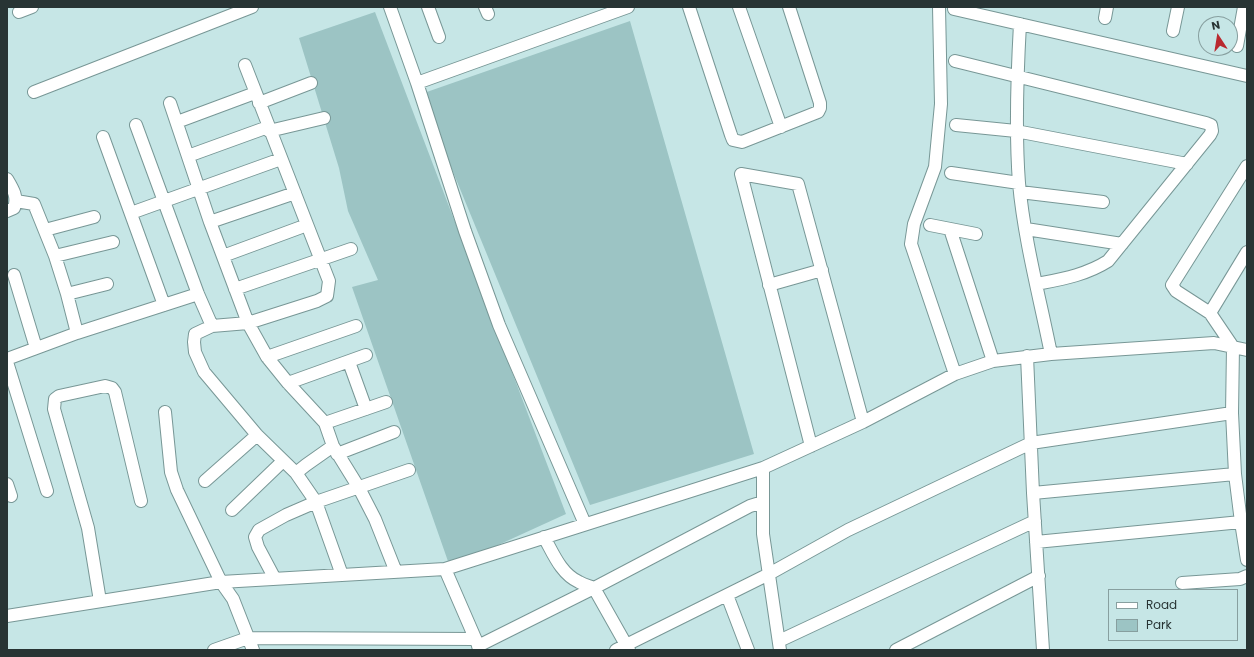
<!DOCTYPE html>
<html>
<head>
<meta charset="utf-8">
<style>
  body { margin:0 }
  #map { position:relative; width:1254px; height:657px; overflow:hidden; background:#c6e6e6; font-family:Poppins,sans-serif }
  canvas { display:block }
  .frame { position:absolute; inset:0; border:8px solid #283434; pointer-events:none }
  .legend { position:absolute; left:1108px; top:589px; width:130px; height:52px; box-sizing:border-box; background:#c6e6e6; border:1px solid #879f9f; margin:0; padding:5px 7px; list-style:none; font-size:12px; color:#283434 }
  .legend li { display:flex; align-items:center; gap:8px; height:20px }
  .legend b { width:20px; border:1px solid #879f9f }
  .north { position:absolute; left:1198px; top:16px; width:40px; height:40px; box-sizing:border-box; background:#c6e6e6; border:1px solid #879f9f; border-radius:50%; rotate:348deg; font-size:11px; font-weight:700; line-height:16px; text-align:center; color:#283434 }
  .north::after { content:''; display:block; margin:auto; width:14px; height:18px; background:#b9292f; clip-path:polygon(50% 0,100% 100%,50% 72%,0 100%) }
</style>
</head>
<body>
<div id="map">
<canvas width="1254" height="657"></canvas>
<div class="frame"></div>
<ul class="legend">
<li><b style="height:5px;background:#fff"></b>Road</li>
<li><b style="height:11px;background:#9cc4c4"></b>Park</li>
</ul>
<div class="north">N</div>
</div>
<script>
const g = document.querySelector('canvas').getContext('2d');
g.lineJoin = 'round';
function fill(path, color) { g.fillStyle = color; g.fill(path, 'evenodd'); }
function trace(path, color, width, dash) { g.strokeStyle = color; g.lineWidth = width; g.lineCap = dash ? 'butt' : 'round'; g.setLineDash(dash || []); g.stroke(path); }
const green = new Path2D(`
  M375 12 566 514 450 567 352 287 378 280 348 211 339 168 299 38Z
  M630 21 754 454 590 505 421 94Z`);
const minor = new Path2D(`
  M390 7 417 83 465 231 499 325 585 524
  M428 7 439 37
  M485 7 488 14
  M689 7 731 135 733 140 742 142 818 112 820 108V103L789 7
  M739 7 781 127
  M939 7 941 104 935 167 914 224 911 244 955 374
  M954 9 1247 76
  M19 12 32 7
  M1105 18 1107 7
  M1020 24C1017 77 1015 130 1019 183 1024 239 1040 299 1051 354
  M1173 31 1178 7
  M1237 46 1244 7
  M955 61 1206 123 1211 125 1212 131 1210 135 1108 261C1086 275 1062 279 1037 284
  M417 83 628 7
  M34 92 252 7
  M170 103 210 222 248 323 267 357 288 383 325 423 333 446 306 465 296 473 316 502 342 575
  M259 103 311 83
  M177 122 255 93
  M136 125 198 294 212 326 248 323 317 301 327 296 329 281 245 65
  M956 125 1016 131 1187 164
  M269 131 324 118
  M103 137 164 305
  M188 156 268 127
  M1247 166 1172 285 1176 291 1210 313 1233 347 1232 413 1235 474 1241 522 1247 560
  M951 173 1019 183
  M7 179C13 189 18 197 14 208L7 211
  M1020 192 1103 202
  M16 201 34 204 55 256 67 294 77 333
  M131 213 281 159
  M210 222 295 193
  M930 225 976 234
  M950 229 993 361
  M1026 229 1122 244
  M45 230 94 217
  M55 256 113 242
  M223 256 307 225
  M14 275 36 348
  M769 285 822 270
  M235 289 351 249
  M67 294 107 284
  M1210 313 1247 252
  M212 326 195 334 194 342 195 352 204 372 257 435 296 473
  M1027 356 1033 493 1043 650
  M267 357 356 326
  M7 359 77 333 198 294
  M7 362 47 491
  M349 362 366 409
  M288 383 366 355
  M165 412 171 472 177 490 221 582 233 599 253 650
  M325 423 386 402
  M333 446 359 488 375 519 396 572
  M811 446 741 174 798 184 863 422
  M337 454 394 432
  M763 468V534L780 650
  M205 481 257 435
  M7 484 11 496
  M1033 493 1235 474
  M232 510 283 461
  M544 537C553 553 561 574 579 582 584 585 589 586 594 588L629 650
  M1036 542 1241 522
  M445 569 478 645
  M275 579 258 547 255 537 259 530 286 515 316 502 409 470
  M1182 583 1240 579 1247 576
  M727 595 748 650
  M100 601 88 528 54 409 55 399 59 396 105 386 112 388 115 392 141 501
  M7 616 221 582 445 569 763 468 863 422 955 374 993 361 1051 354 1214 343 1247 350
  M779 641 1035 521
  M478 646 594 588 750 506 763 502
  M214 650 248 638 475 639
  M616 650 769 574 848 530 1031 443 1232 413
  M896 650 1039 576`);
fill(green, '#9cc4c4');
trace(minor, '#789796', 14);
trace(minor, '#fff', 12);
</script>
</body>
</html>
